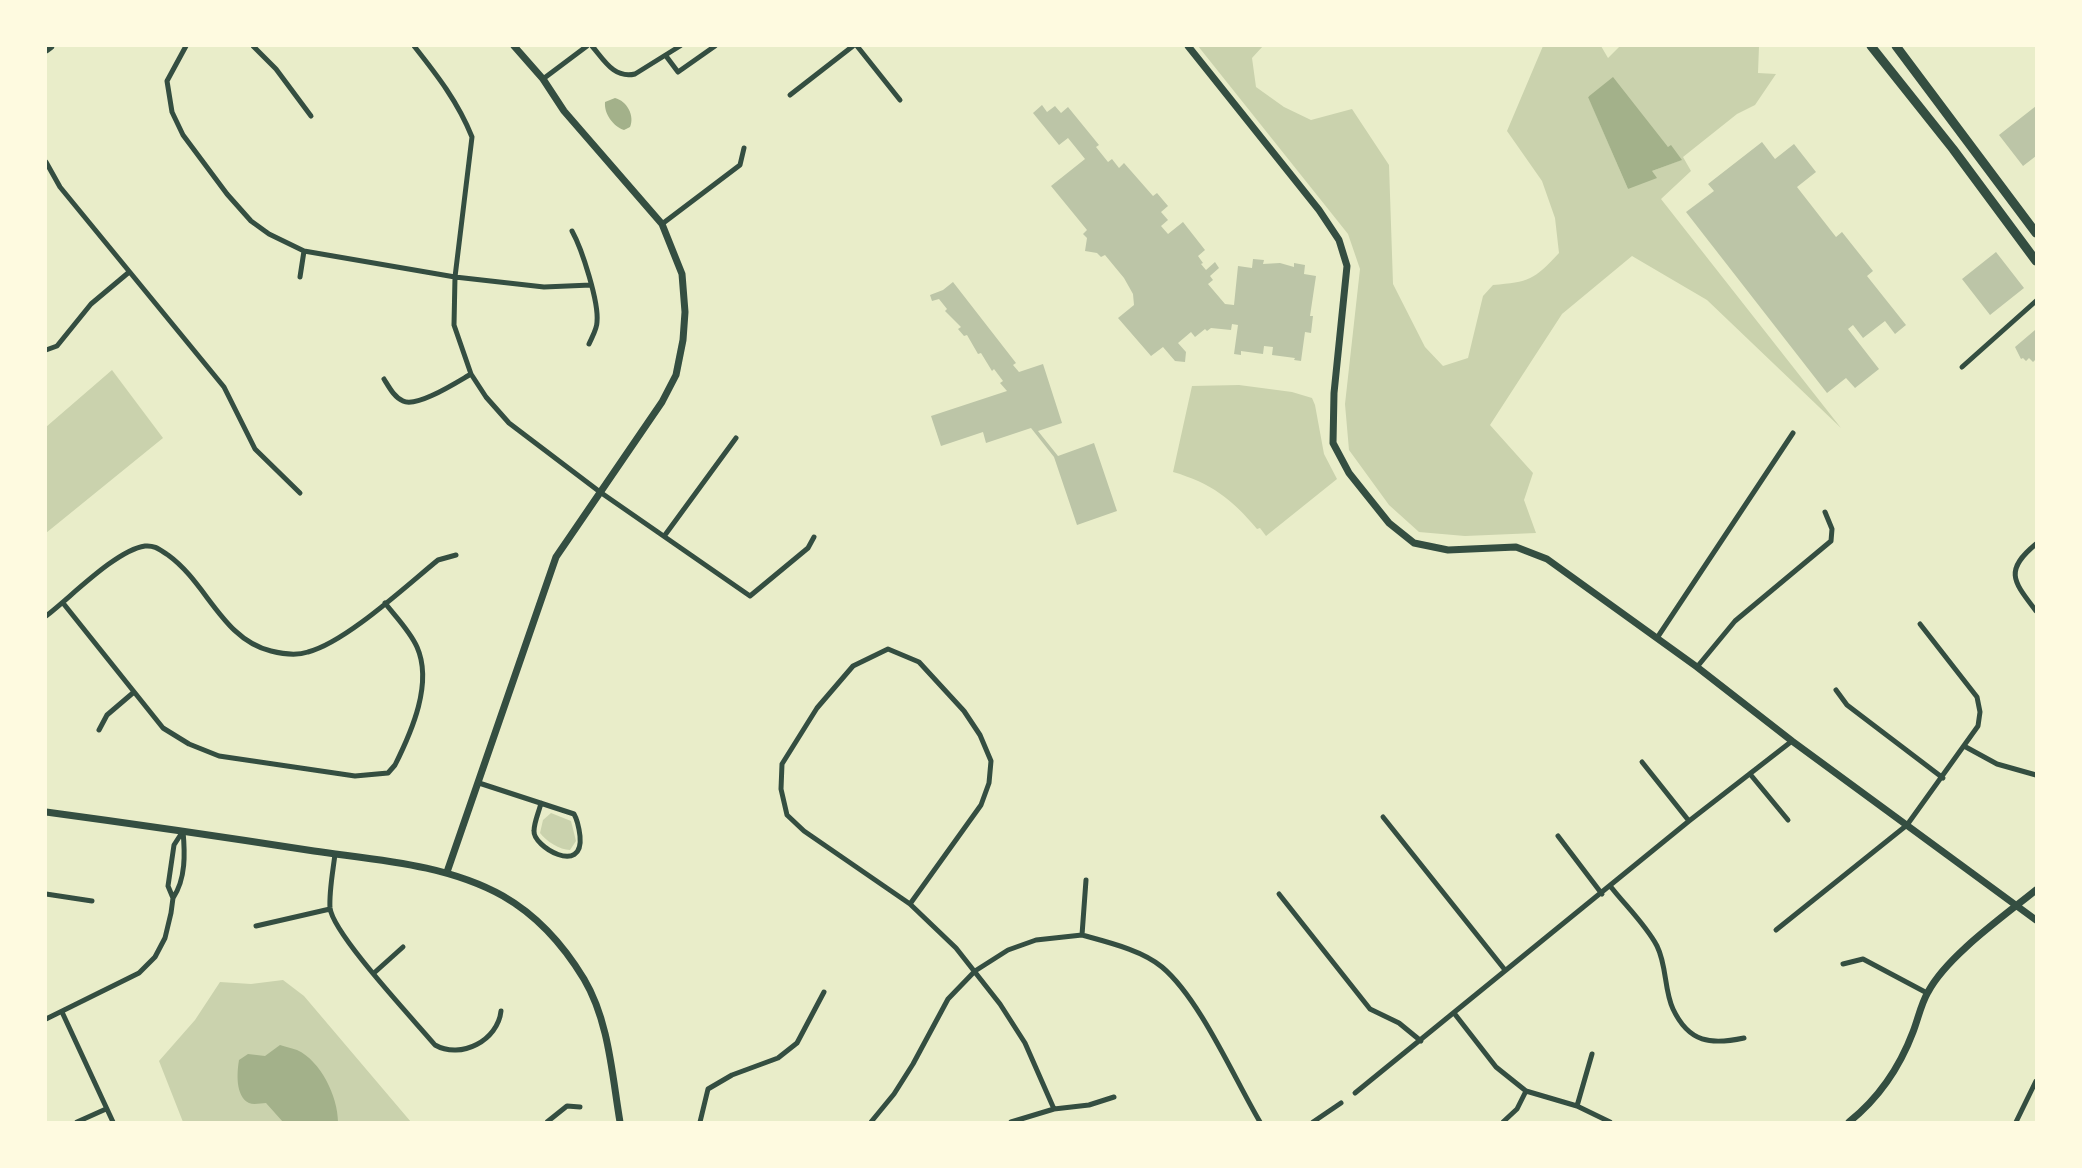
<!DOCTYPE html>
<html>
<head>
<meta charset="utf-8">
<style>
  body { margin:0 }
  #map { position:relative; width:2082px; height:1168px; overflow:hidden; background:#e9edc9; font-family:"Sofia Sans Condensed",sans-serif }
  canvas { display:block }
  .frame { position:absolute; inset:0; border:47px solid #fefae0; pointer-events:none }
</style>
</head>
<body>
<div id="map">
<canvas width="2082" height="1168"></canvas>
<div class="frame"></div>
</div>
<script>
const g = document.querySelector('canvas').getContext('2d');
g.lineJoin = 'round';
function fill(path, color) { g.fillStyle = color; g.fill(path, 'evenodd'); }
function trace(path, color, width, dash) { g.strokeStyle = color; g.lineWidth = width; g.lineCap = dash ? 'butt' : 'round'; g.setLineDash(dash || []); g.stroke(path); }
const green = new Path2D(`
  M1198 46H1263L1252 58 1256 87 1284 107 1311 120 1352 109 1389 165 1393 284 1425 347 1443 366 1468 358 1483 296 1493 285C1529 282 1534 280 1559 253L1555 218 1542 181 1507 131 1543 46H1601L1608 58 1620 46H1759L1758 73 1776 74 1755 105 1737 114 1683 157 1691 171 1661 199 1841 428 1707 300 1632 256 1562 314 1490 425 1533 473 1524 500 1536 533 1465 536 1419 532 1389 505 1349 450 1345 404 1360 269 1348 234ZM1588 96 1668 147 1681 160 1652 171 1628 189Z
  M112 370 163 438 46 533V427Z
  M1239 385 1292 392 1312 398 1315 405 1324 454 1337 479 1266 536 1260 528 1257 529C1232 499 1211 483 1173 472L1192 386Z
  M551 813 571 821 576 841 570 850C560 850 546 841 540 833L543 820Z
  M283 980 304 996 411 1122H183L159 1061 195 1020 220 982 251 984Z`);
const water = new Path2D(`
  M1613 77 1668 147 1671 145 1682 160 1652 171 1657 178 1628 189 1588 97Z
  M615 98C627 101 635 116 630 127L624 130C613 126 604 114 605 102Z
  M280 1045C285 1047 292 1048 297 1050 321 1061 338 1097 338 1122H283L266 1103C261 1103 254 1105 249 1103 235 1096 237 1072 239 1060L248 1054 265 1056Z`);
const building = new Path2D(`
  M1042 105 1047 112 1055 106 1061 113 1068 107 1099 145 1096 147 1108 162 1112 159 1119 168 1124 163 1153 196 1157 193 1168 206 1161 212 1168 220 1161 226 1168 234 1183 222 1205 250 1198 256 1203 263 1201 264 1206 270 1215 262 1219 268 1210 276 1213 280 1208 284 1225 304 1234 305 1238 266 1252 268 1253 259 1264 260 1263 264 1280 263 1294 267V263L1305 265 1304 274 1316 276 1310 316H1313L1311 333 1305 332 1301 361 1294 360 1295 358 1272 355 1273 347 1264 346 1263 354 1241 351V355L1234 354 1238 325 1232 324 1231 330 1211 328 1207 331 1205 329 1195 337 1191 332 1178 343 1186 352 1185 362 1175 361 1163 347 1151 356 1118 318 1134 305 1133 294 1124 278 1105 255 1101 257 1097 253 1085 251 1087 238 1083 234 1087 230 1051 186 1085 159 1068 138 1059 145 1033 113Z
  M2036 106V156L2023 166 1999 135Z
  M1762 142 1775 159 1794 144 1816 172 1797 187 1836 237 1842 232 1873 271 1867 276 1906 325 1895 334 1885 321 1863 338 1853 325 1848 329 1879 369 1855 388 1846 378 1827 393 1686 212 1714 191 1708 184Z
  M1996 252 2024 288 1990 315 1962 279Z
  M953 282 1016 363 1013 365 1019 372 1043 364 1062 423 1038 431 1058 456 1094 443 1117 511 1077 525 1054 457 1031 428 986 443 983 432 941 446 931 416 1007 391 1000 383 1003 381 994 369 992 371 981 353 978 354 967 335 964 336 958 329 961 327 945 311 947 309 939 299 932 301 930 295 943 290Z
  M2035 330 2036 333V359L2033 362 2029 358 2026 361 2023 358 2021 359 2015 347Z`);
const minor = new Path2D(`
  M186 46 167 81 172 112 183 135 227 194 251 221 269 234 304 251 455 277 454 325 471 374 486 397 509 423 600 492 750 596 808 548 814 537
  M253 46 276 69 311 116
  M414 46C437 75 458 102 472 137L455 277 544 287 591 285
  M592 46C604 60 614 79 635 74L680 46
  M857 46 900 100
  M666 56 678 72 715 46
  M543 79 587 46
  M790 95 853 46
  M46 162 60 187 224 387 255 449 300 493
  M662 224 740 165 744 148
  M572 231C582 249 599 302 597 322 597 329 592 337 589 344
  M300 277 304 251
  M46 350 57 346 91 304 128 273
  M1962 367 2036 301
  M384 379C389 387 394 397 403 401 417 408 457 382 471 374
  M665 535 736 438
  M2036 544C2003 571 2014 582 2036 611
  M63 603 163 728 189 744 219 756 355 776 388 773 395 765C412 731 433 683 417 647 410 631 395 616 385 603
  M46 616C70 598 116 550 145 546 155 545 160 550 168 555 207 583 222 639 271 651 283 654 296 656 308 652 346 642 406 586 438 560L456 555
  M1657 638 1793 433
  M1697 667 1735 621 1831 541 1832 529 1825 512
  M1836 690 1847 705 1943 778
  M99 730 107 715 134 692
  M1964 746 1997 764 2036 775
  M1642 762 1689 821
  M1750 774 1788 820
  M479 783 574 814C578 821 579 828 580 836 584 876 533 847 534 831 534 822 539 812 541 803
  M1383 817 1505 970
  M1558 836 1602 894
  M335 854C333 871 329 891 330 908 333 934 414 1020 435 1045 461 1060 498 1040 501 1011
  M1086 880 1082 935C1107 942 1142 950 1162 967 1200 999 1234 1078 1260 1122
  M1611 887C1625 905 1646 925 1657 946 1667 966 1664 990 1673 1009 1689 1043 1711 1045 1744 1038
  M46 894 92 901
  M1279 894 1370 1009 1399 1023 1421 1041
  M173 898C186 879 185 853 183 831
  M910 904 981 805 989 783 991 761 980 735 964 711 919 662 888 649 853 666 817 708 782 764 781 789 787 815 804 831 910 904 956 948 1000 1004 1025 1043 1054 1109
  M256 926 330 909
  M1776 930 1907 825 1978 726 1980 712 1977 697 1920 624
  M1843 964 1863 959 1927 993
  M374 973 403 947
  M62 1012 113 1122
  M1454 1013 1496 1067 1526 1091 1577 1106 1610 1122
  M46 1019 139 973 155 957 165 938 171 913 173 898 168 886 174 845 183 831
  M1355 1093 1689 821 1792 741
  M1577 1106 1592 1054
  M77 1122 106 1109
  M547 1122 567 1106 580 1107
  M700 1122 708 1089 732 1075 778 1058 797 1043 824 992
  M871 1122 894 1094 913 1064 948 999 975 971 1008 950 1036 940 1082 935
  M1011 1122 1054 1109 1089 1105 1114 1097
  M1313 1122 1341 1103
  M1503 1122 1517 1109 1526 1091
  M2016 1122 2036 1081`);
const tertiary = new Path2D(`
  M1188 46 1319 210 1339 240 1347 266 1334 393 1333 443 1349 473 1389 523 1414 543 1448 550 1516 547 1547 559 1697 667 1792 741 2036 920
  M46 812C135 824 224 837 314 851 377 860 446 864 503 896 538 916 564 946 584 979 609 1021 612 1075 620 1122
  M447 872 556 557 662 402 676 375 683 340 685 312 682 274 662 224 564 111 543 79 514 46
  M1849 1122C1879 1098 1899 1069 1913 1032 1918 1019 1921 1004 1928 992 1947 956 2004 916 2036 890`);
const primary = new Path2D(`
  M1871 46 1953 149 2036 261
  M1896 46 2036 233
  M46 49 50 46`);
fill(green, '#cad2ad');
fill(water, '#a3b18a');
fill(building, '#bcc5a7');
trace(minor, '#344e41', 5);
trace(tertiary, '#344e41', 7);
trace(primary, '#344e41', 9);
</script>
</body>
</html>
